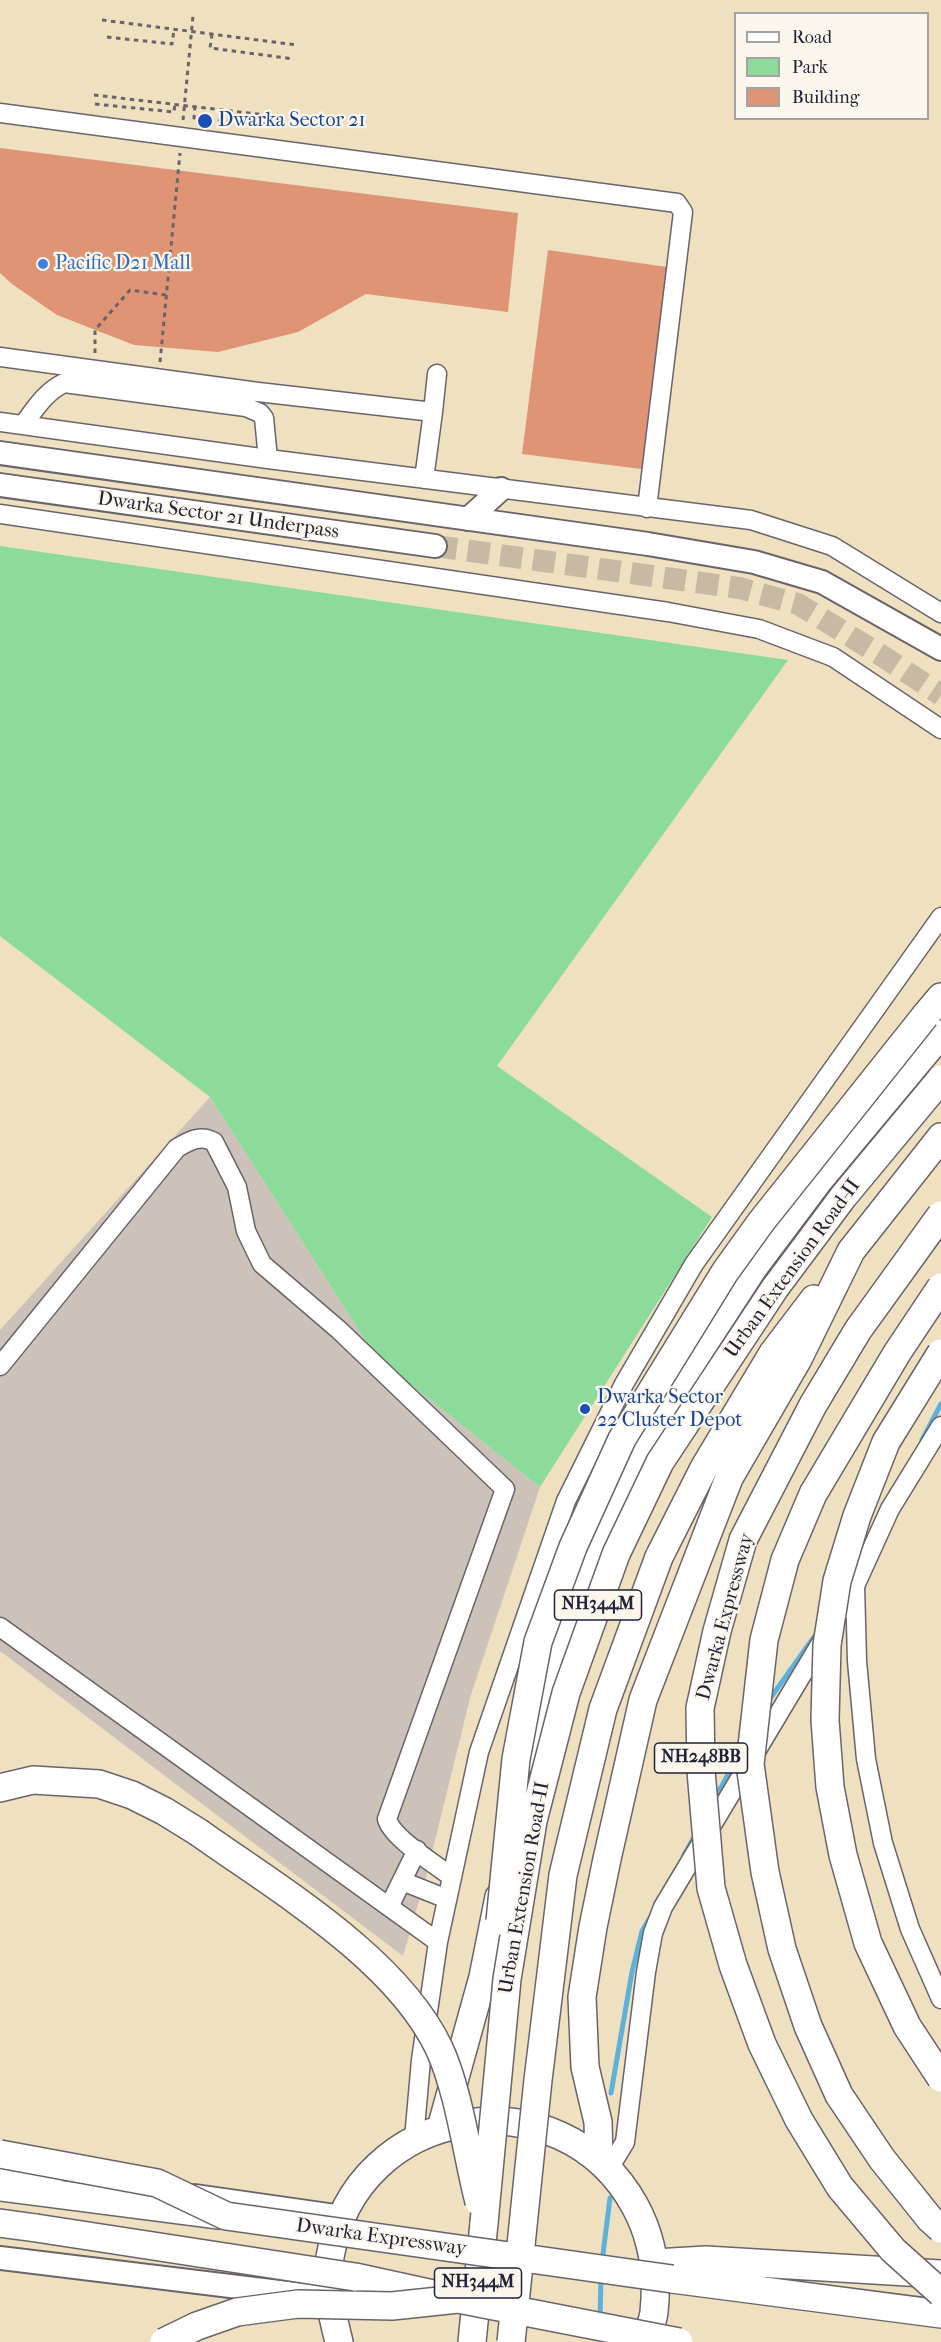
<!DOCTYPE html>
<html>
<head>
<meta charset="utf-8">
<style>
  body { margin:0 }
  #map { position:relative; width:941px; height:2342px; overflow:hidden; background:#efe0c0; font-family:"IM FELL French Canon",serif }
  canvas { display:block }
  .legend { position:absolute; left:734px; top:12px; width:195px; height:108px; box-sizing:border-box; background:#fbf7ec; border:2px solid #a4a2a5; margin:0; padding:8px 10px; list-style:none; font-size:18px; color:#22223b }
  .legend li { display:flex; align-items:center; gap:12px; height:30px }
  .legend b { width:30px; border:2px solid #a4a2a5 }
</style>
</head>
<body>
<div id="map">
<canvas width="941" height="2342"></canvas>
<ul class="legend">
<li><b style="height:8px;background:#fff"></b>Road</li>
<li><b style="height:16px;background:#8cdb9a"></b>Park</li>
<li><b style="height:16px;background:#df9476"></b>Building</li>
</ul>
</div>
<script>
const g = document.querySelector('canvas').getContext('2d');
g.lineJoin = 'round';
function fill(path, color) { g.fillStyle = color; g.fill(path, 'evenodd'); }
function trace(path, color, width, dash) { g.strokeStyle = color; g.lineWidth = width; g.lineCap = dash ? 'butt' : 'round'; g.setLineDash(dash || []); g.stroke(path); }
function label(font, color, halo, rows, align = 'center') {
  g.font = font + ' "IM FELL French Canon",serif'; g.lineWidth = 4.5; g.setLineDash([]); g.textBaseline = 'middle'; g.strokeStyle = halo; g.fillStyle = color; for (const [text, x, y, turn = 0] of rows) {
    g.save(); g.translate(x, y); g.rotate((+turn || 0) * Math.PI / 180); g.textAlign = isNaN(turn) ? turn : align; if (halo) g.strokeText(text, 0, 0); g.fillText(text, 0, 0); g.restore();
  }
}
const industrial = new Path2D(`
  M210 1097 376 1357 540 1487 470 1698 427 1873 403 1956 0 1651V1330Z`);
const green = new Path2D(`
  M0 546 788 660 497 1066 712 1217 540 1487 376 1357 210 1097 0 936Z`);
const stream = new Path2D(`
  M922 1440 941 1404
  M769 1700 819 1630
  M714 1800 740 1753
  M684 1855 697 1832
  M611 2093 632 1972 642 1931 651 1916
  M602 2262 610 2198
  M600 2319 601 2277`);
const building = new Path2D(`
  M0 148 518 213 508 312 366 294 298 332 218 352 134 345 57 315 12 284 0 273Z
  M548 250 674 268 649 470 522 454Z`);
const majorTunnel = new Path2D(`
  M435 546 739 588 798 604 884 657 941 695`);
const path = new Path2D(`
  M102 20 297 45
  M212 34 210 48 294 59
  M107 37 172 44 174 30
  M94 95 283 117
  M95 104 174 112 175 104
  M195 106 194 118 275 125
  M183 120 193 16
  M95 353V330L130 290 166 295
  M160 362 180 153`);
const minor = new Path2D(`
  M0 113 677 203 683 212 647 508
  M0 357 258 392 433 412 424 479
  M433 412 437 374
  M0 422 268 459 751 520 832 546 941 613
  M23 425C35 409 45 392 64 383L246 407 260 413 264 418 268 459
  M0 514 668 612 759 629 833 657 941 729
  M0 1366 177 1148C189 1141 201 1134 214 1142L237 1187 246 1231 262 1264 339 1330 505 1489 387 1819C392 1838 435 1864 452 1877
  M855 1586 857 1661 866 1759 883 1843 910 1929 941 1999
  M0 1627 438 1942
  M402 1881 447 1899
  M389 1907 417 1850
  M414 2139 421 2060 438 1942 479 1752 566 1501 624 1384 694 1264 941 917
  M608 2170 625 2142 646 1972 653 1933 663 1907 855 1586 890 1509 941 1426`);
const major = new Path2D(`
  M0 453 648 544 754 562 822 582 941 649
  M0 485 435 546
  M468 519 501 489
  M0 2169 52 2176
  M195 2196 342 2217
  M0 2258 312 2296`);
const highway = new Path2D(`
  M925 1016 941 997
  M659 1557 704 1468 773 1353 814 1299
  M526 1759 559 1648 588 1565 626 1478 700 1350 754 1267 820 1179 941 1034
  M0 1788 33 1780 99 1784 132 1795 164 1811 198 1832
  M441 2128 483 1977 499 1897
  M599 2160 598 2122 585 2067 582 1997 593 1927 607 1859 643 1700 729 1478 798 1359 851 1251 941 1137
  M0 2187 219 2215
  M0 2223 36 2228
  M655 2263 706 2260 941 2274
  M355 2277 451 2298
  M672 2279 941 2314
  M339 2342C332 2314 325 2286 330 2257 356 2104 561 2071 635 2206 653 2239 658 2275 654 2312 653 2322 648 2332 644 2342
  M472 2342 484 2223`);
const highwayBridge = new Path2D(`
  M941 1215 858 1330 813 1405 743 1540 717 1631 700 1708 701 1771 711 1888 733 1965 762 2044 799 2120 840 2187 893 2250 941 2293
  M941 1287 897 1353 813 1494 785 1560 764 1640 750 1764 765 1872 782 1949 808 2026 839 2095 882 2159 930 2219 941 2229
  M941 1353 886 1442 857 1516 837 1581 827 1645 825 1720 830 1787 843 1855 868 1943 907 2026 941 2078
  M198 1832C278 1889 396 1958 439 2048 459 2091 467 2155 479 2202
  M500 1921 516 1759 538 1642 573 1547 622 1439 725 1272 761 1222 925 1016
  M0 2154 157 2183 226 2216 672 2279
  M484 2223 507 1979 533 1821 566 1693 616 1554 660 1462 775 1288 843 1197 941 1079
  M36 2228 355 2277
  M164 2342 197 2326 237 2312 298 2304 392 2306 458 2299 679 2342
  M511 2342 538 2080 563 1875 603 1709 659 1557`);
const markers = [
  [205,121,8,"#1a4fb4"],
  [43,264,6,"#3f7fe0"],
  [585,1409,6,"#1a4fb4"]
];
const shields = [
  [598,1605,87],
  [701,1758,93],
  [478,2283,87]
];
const shieldNames = [
  ["NH344M",598,1605],
  ["NH248BB",701,1758],
  ["NH344M",478,2283]
];
const transitNames = [
  ["Dwarka Sector 21",218,121],
  ["Dwarka Sector",597,1398],
  ["22 Cluster Depot",597,1421]
];
const shopNames = [
  ["Pacific D21 Mall",55,264]
];
const streetNames = [
  ["Dwarka Sector 21 Underpass",218,516,8],
  ["Urban Extension Road-II",793,1269,-54],
  ["Dwarka Expressway",726,1617,-75],
  ["Urban Extension Road-II",525,1888,-80],
  ["Dwarka Expressway",381,2238,8]
];
fill(industrial, '#ccc2b9');
fill(green, '#8cdb9a');
trace(stream, '#5db2d9', 5);
fill(building, '#df9476');
trace(majorTunnel, '#c6baa5', 22, [22, 11]);
trace(minor, '#6a646a', 21);
trace(major, '#6a646a', 26);
trace(highway, '#6a646a', 30);
trace(path, '#6a646a', 3, [4.5, 4.5]);
trace(minor, '#fff', 18);
trace(major, '#fff', 22);
trace(highway, '#fff', 27);
trace(highwayBridge, '#6a646a', 30, []);
trace(highwayBridge, '#fff', 27);
for (const [x, y, r, color] of markers) { const dot = new Path2D(); dot.arc(x, y, r, 0, 2 * Math.PI); g.fillStyle = color; g.fill(dot); trace(dot, '#fbf7ec', 2); }
for (const [x, y, w] of shields) { const box = new Path2D(); box.roundRect(x - w / 2, y - 15, w, 30, 4.5); g.fillStyle = '#fbf7ec'; g.fill(box); trace(box, '#22223b', 1.5); }
label('bold 18px', '#22223b', null, shieldNames);
label('20px', '#164399', '#fbf7ec', transitNames, 'left');
label('20px', '#366cbe', '#fbf7ec', shopNames, 'left');
label('20px', '#22223b', '#fbf7ec', streetNames);
</script>
</body>
</html>
